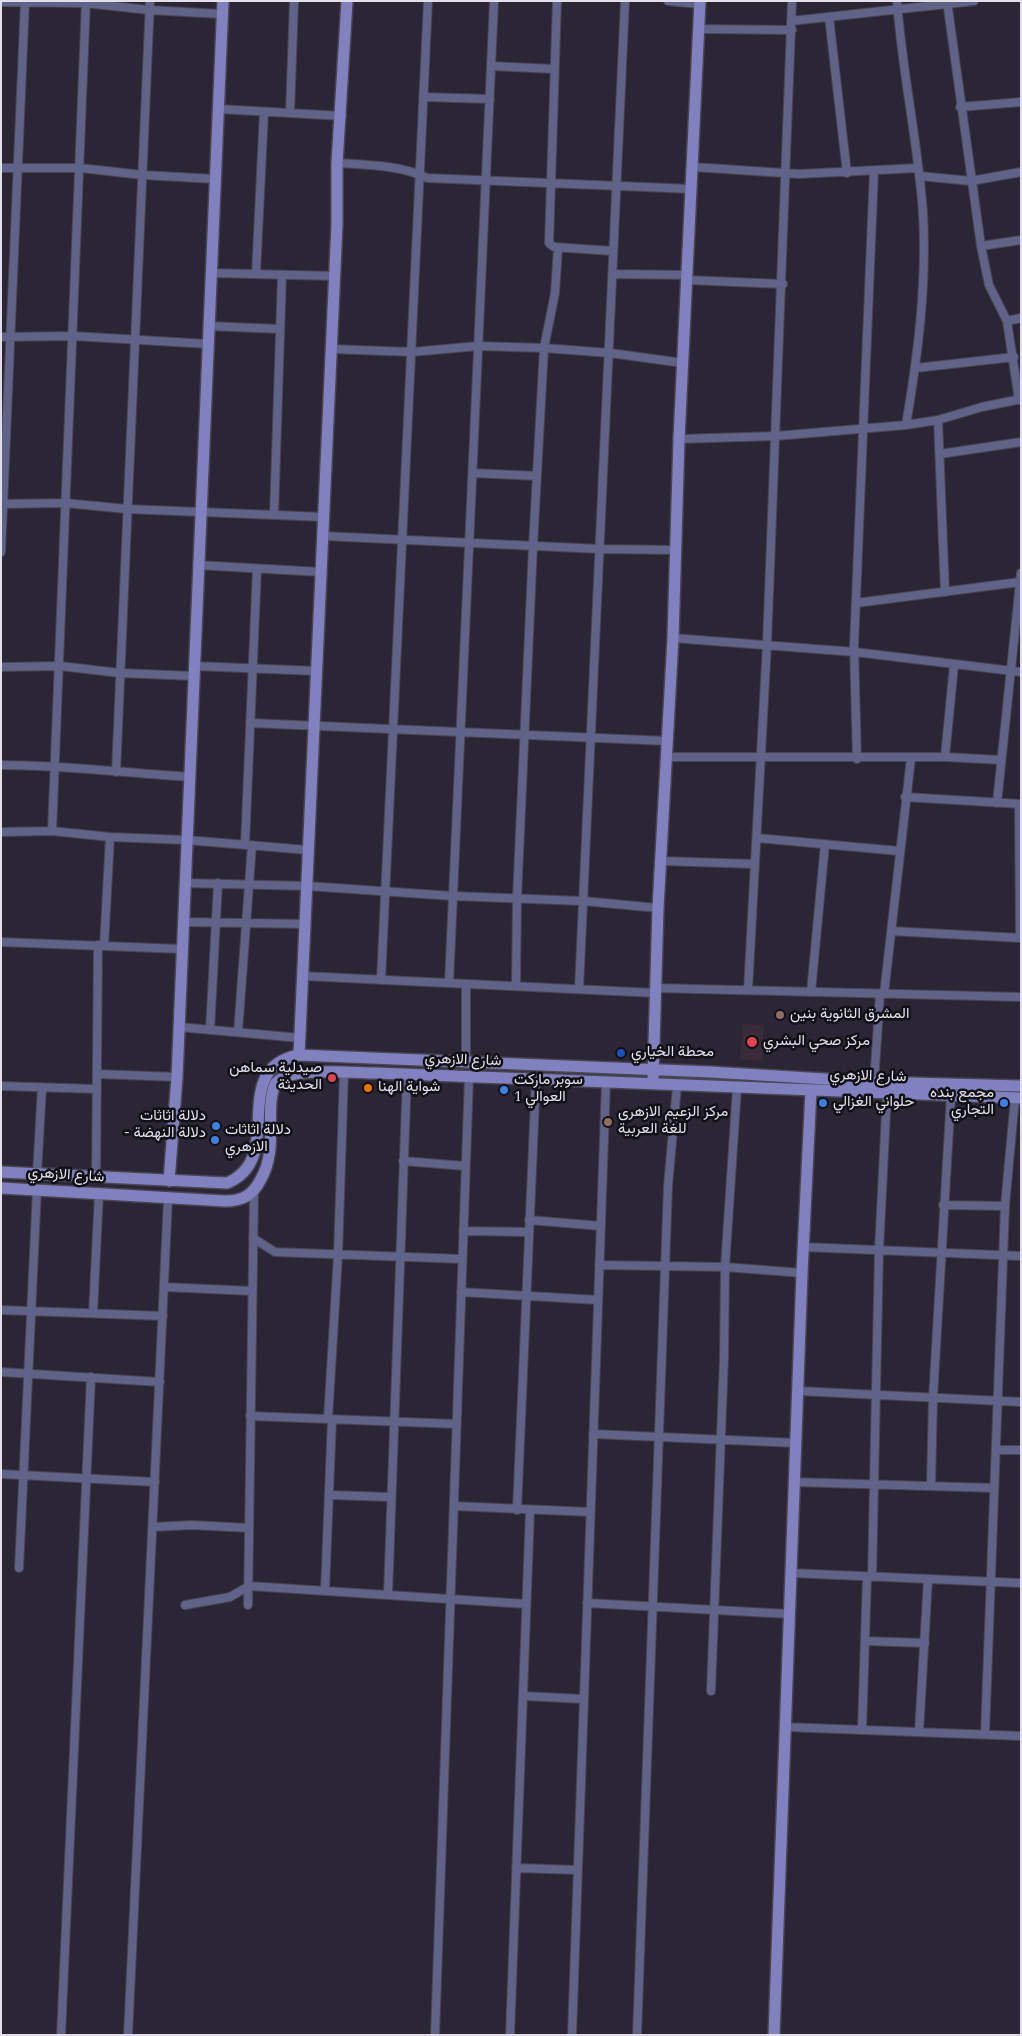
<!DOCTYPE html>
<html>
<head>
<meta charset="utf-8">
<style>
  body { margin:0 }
  #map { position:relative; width:1022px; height:2036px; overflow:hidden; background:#2b2635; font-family:Spectral,serif }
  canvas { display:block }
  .frame { position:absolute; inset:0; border:2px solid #e2dfea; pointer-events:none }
</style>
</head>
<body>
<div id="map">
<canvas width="1022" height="2036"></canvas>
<div class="frame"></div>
</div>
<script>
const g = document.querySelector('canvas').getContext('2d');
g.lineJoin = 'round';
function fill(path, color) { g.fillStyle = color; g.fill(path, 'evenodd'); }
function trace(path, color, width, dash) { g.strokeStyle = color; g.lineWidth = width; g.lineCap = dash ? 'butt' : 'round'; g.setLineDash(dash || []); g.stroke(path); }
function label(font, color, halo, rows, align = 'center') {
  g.font = font + ' Spectral,Vazirmatn,serif'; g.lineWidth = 5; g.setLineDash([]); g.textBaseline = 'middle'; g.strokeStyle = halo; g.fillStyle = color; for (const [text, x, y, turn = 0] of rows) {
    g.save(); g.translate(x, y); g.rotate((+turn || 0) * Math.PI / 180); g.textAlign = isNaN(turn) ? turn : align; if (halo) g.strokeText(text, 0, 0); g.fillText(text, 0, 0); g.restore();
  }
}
const medical = new Path2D(`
  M743 1024 764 1025 762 1061 740 1059Z`);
const street = new Path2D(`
  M557 1 549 243 554 247 613 251
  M668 1 700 4
  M897 1C902 72 918 142 923 213 927 284 918 354 906 425
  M947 1 981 246 989 285 1007 321 1019 400
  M1 2 85 3 149 10 222 14
  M829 17 847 173
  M791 21 974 1
  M700 29 792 30
  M491 66 554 69
  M423 97 490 99
  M960 107 1021 102
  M219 109 342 116
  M290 113 294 1
  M337 163C366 165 401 165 427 178L692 189
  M693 167 799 174 918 168
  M1 168H80L143 175 215 179
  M920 176 971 181 1021 172
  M981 246 1021 240
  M211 273 334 276
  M256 274 264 112
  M613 274 688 275
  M687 280 783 284
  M1007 321 1021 318
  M208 326 280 329
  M1 337 73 336 208 344
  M331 349 412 352 478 346 544 348 610 353 683 363
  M916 368 1014 357
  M938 420 945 592
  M679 439 776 436 906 425 938 420 982 407 1021 399
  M940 454 1021 442
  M473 473 537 476
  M1 504 65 503 127 509 324 517
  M274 515 282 275
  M323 536 600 549 675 550
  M1 552 25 1
  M197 565 321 572
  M856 603 1020 582
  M673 638 855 652 1021 672
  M194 666 317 671
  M1 667 60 666 120 673 193 676
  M250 723 668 741
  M667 757H945L1001 760
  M945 757 954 665
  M857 759 854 646 874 171
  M1 765C64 765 126 773 189 777
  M116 772 150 1
  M905 797 1021 804
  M997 803 1021 573
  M1019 804 1020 938
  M52 831 86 1
  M1 832 52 831 110 837 186 840 308 850
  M757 838 899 851
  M245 844 257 569
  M662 861 755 864
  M185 883 307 886 453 896 583 901 658 908
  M183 922 305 924
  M891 931 1021 938
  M1 942 181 949
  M104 946 110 837
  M303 976 655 993
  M381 980 428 1
  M449 983 494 1
  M516 986 517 898 533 546 544 348 555 293 558 248
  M655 988 1021 997
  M579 989 625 1
  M748 990 767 644 792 1
  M811 992 825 844
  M884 994 911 758
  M179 1027 300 1038
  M210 1030 218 883
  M238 1032 252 845
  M466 1062V984
  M97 1074 177 1077
  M874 1082 880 994
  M1 1086 97 1089
  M403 1161 465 1166
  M37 1174 42 1087
  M96 1177 98 945
  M943 1205 1005 1206
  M529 1220 601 1226
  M463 1231 529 1232
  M253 1238 275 1252 462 1259
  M803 1247 1021 1256
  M599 1265 725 1267 802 1273
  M164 1287 252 1291
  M461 1292 598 1300
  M1 1310 163 1316
  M93 1313 99 1193
  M1 1372 160 1382
  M799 1391 1021 1402
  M250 1416 457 1424
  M328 1419 338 1255 344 1073
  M593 1434 796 1443
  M996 1450H1021
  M1 1474 155 1482
  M794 1482 994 1488
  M931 1486 933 1398 951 1095
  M329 1495 390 1497
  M454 1506 590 1512
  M517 1510 536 1078
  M153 1527 192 1525 249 1528
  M19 1568 37 1189
  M791 1573 1021 1583
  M872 1577 879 1250 887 1093
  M325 1590 332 1419
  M388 1594 407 1075
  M587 1603 789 1614
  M185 1605 230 1597 249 1586 526 1604
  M248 1605 254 1192
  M865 1641 925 1643
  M711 1691 724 1358 725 1267 737 1088
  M523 1696 584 1699
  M785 1727 1021 1736
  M862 1730 867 1577
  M919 1732 928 1579
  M985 1734 1005 1206 1015 1098
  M516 1868 578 1870
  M61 2035 91 1377
  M128 2035 168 1199
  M435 2035 469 1077
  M510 2035 530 1511
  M572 2035 606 1082
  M637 2035 668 1186 677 1086`);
const secondary = new Path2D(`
  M299 1055 337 224V163L347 1
  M653 1078 658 908 673 638 679 439 700 1
  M1 1172 227 1183C288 1158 226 1069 299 1055L711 1072 874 1082 1021 1086
  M169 1181 177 1077 223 1
  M1 1188 225 1201C243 1201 253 1195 261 1179 279 1147 264 1112 275 1084 288 1066 353 1073 376 1073L1021 1098
  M774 2035 802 1273 811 1090`);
const markers = [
  [780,1015,5,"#8d6e63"],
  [752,1042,6,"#e0444e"],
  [621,1053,5,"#1a4fb4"],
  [332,1078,5,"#e0444e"],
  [368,1088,5,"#e8710a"],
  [504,1090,5,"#3f7fe0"],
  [823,1103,5,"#3f7fe0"],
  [1004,1103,5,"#3f7fe0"],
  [608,1122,5,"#8d6e63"],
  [216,1126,5,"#3f7fe0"],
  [215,1140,5,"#3f7fe0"]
];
const poiNames = [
  ["المشرق الثانوية بنين",790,1015],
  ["مركز صحي البشري",763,1042],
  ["محطة الخياري",631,1053],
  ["صيدلية سماهن",322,1069,"right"],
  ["الحديثة",322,1086,"right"],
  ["سوبر ماركت",514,1081],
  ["العوالي 1",514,1098],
  ["شواية الهنا",378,1088],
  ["مجمع بنده",994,1094,"right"],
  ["التجاري",994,1111,"right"],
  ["حلواني الغزالي",833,1103],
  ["مركز الزعيم الازهري",618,1113],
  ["للغة العربية",618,1130],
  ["دلالة اثاثات",206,1117,"right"],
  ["- دلالة النهضة",206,1134,"right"],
  ["دلالة اثاثات",225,1131],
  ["الازهري",225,1148]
];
const streetNames = [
  ["شارع الازهري",463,1061,2],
  ["شارع الازهري",868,1077,2],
  ["شارع الازهري",66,1176,4]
];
fill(medical, '#392b38');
trace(street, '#484452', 10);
trace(secondary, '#484452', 14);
trace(street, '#616288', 8);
trace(secondary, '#8081be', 11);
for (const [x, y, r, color] of markers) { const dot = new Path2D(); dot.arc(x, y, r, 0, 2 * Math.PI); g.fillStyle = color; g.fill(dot); trace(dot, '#121017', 2); }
label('15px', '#e2dfea', '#121017', poiNames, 'left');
label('15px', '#e2dfea', '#121017', streetNames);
</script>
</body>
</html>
